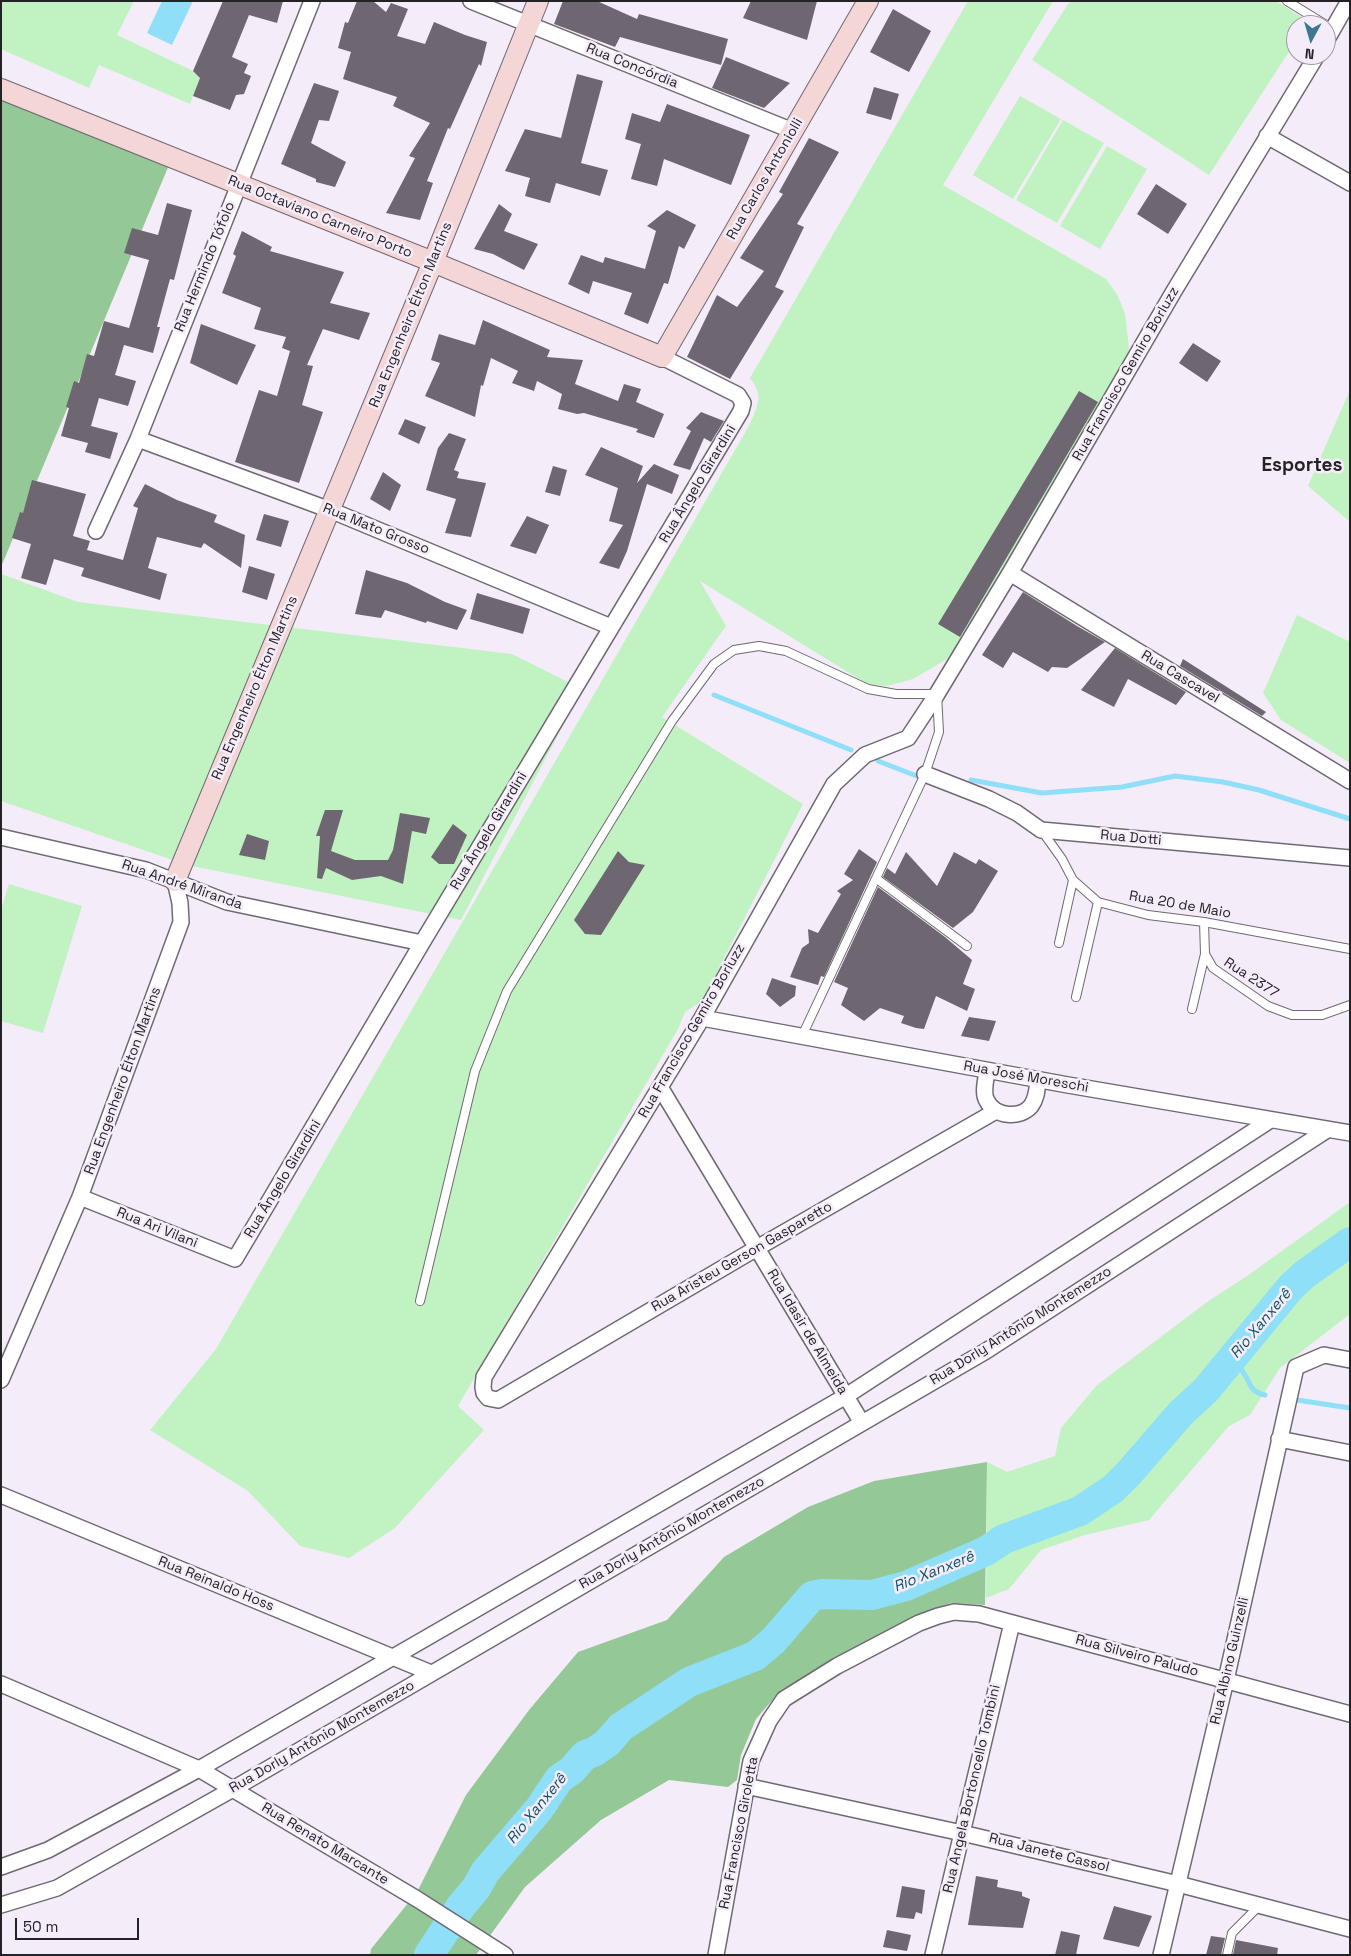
<!DOCTYPE html>
<html>
<head>
<meta charset="utf-8">
<style>
  body { margin:0 }
  #map { position:relative; width:1351px; height:1956px; overflow:hidden; background:#f5ecf9; font-family:"Space Grotesk",sans-serif }
  canvas { display:block }
  .frame { position:absolute; inset:0; border:2px solid #252226; pointer-events:none }
  .north { position:absolute; left:1286px; top:15px; width:50px; height:50px; box-sizing:border-box; background:#f5ecf9; border:1px solid #a29ba5; border-radius:50%; rotate:186deg; font-size:14px; font-weight:700; line-height:20px; text-align:center; color:#252226 }
  .north::after { content:''; display:block; margin:auto; width:18px; height:22px; background:#3d7790; clip-path:polygon(50% 0,100% 100%,50% 72%,0 100%) }
  .scale { position:absolute; left:15px; top:1918px; width:124px; height:22px; box-sizing:border-box; border:2px solid #252226; border-top:0; padding-left:6px; font-size:15px; line-height:18px; white-space:nowrap; color:#252226; -webkit-text-stroke:4px #f5ecf9; paint-order:stroke }
</style>
</head>
<body>
<div id="map">
<canvas width="1351" height="1956"></canvas>
<div class="frame"></div>
<div class="north">N</div>
<div class="scale">50 m</div>
</div>
<script>
const g = document.querySelector('canvas').getContext('2d');
g.lineJoin = 'round';
function fill(path, color) { g.fillStyle = color; g.fill(path, 'evenodd'); }
function trace(path, color, width, dash) { g.strokeStyle = color; g.lineWidth = width; g.lineCap = dash ? 'butt' : 'round'; g.setLineDash(dash || []); g.stroke(path); }
function label(font, color, halo, rows, align = 'center') {
  g.font = font + ' "Space Grotesk",sans-serif'; g.lineWidth = 5; g.setLineDash([]); g.textBaseline = 'middle'; g.strokeStyle = halo; g.fillStyle = color; for (const [text, x, y, turn = 0] of rows) {
    g.save(); g.translate(x, y); g.rotate((+turn || 0) * Math.PI / 180); g.textAlign = isNaN(turn) ? turn : align; if (halo) g.strokeText(text, 0, 0); g.fillText(text, 0, 0); g.restore();
  }
}
const green = new Path2D(`
  M1 1H134L117 35 193 71 200 78 190 104 99 65 89 88 1 49Z
  M968 1H1053L943 185 1106 279 1118 296 1125 314 1129 348 1128 359 1099 412 962 638 947 659 913 679 887 686 867 684 700 581 726 626 662 717 803 804 702 1001 685 1012 678 1029 458 1406 484 1430 395 1528 349 1558 300 1546 248 1491 150 1430 216 1349 750 424C758 405 764 396 750 378Z
  M1070 1H1276L1309 22 1307 25H1296V41L1209 175 1032 60Z
  M1020 96 1061 119 1013 199 973 175Z
  M1063 120 1104 143 1057 223 1016 200Z
  M1107 146 1147 169 1100 249 1060 226Z
  M1350 390V522L1308 486Z
  M1 574 78 602 512 654 582 689 461 920 187 865 1 801Z
  M1297 615 1348 641 1350 638V763L1281 720 1263 693Z
  M9 884 82 906 43 1033 1 1021V910Z
  M1350 1202V1314L1280 1368 1250 1415 1229 1426 1149 1520 1085 1535 1041 1550 1009 1589 986 1598 987 1462 1007 1472 1055 1456 1061 1428 1097 1385 1207 1302 1247 1276Z`);
const forest = new Path2D(`
  M1 97 169 165 1 567Z
  M987 1462 985 1605 951 1603 922 1614 781 1690 756 1719 741 1755 737 1780 728 1787 669 1780 601 1820 525 1887 476 1955H370L371 1949 417 1892 466 1795 529 1710 578 1652 667 1620 724 1557 808 1507 874 1481Z`);
const water = new Path2D(`
  M162 1H193L172 45 147 33Z`);
const stream = new Path2D(`
  M714 695 851 750
  M878 761 922 778
  M971 780 1042 793 1122 787 1175 776 1223 782 1259 790 1350 819
  M1233 1359C1236 1363 1240 1367 1243 1372 1252 1384 1248 1391 1265 1395
  M1297 1400 1350 1408`);
const river = new Path2D(`
  M429 1955 461 1906 477 1887 485 1872 539 1809 559 1779 572 1770 585 1755 594 1752 607 1743 621 1727 689 1682 755 1656 773 1641 812 1596 822 1594 872 1595 906 1586 986 1551 1004 1539 1080 1511 1113 1489 1129 1473 1181 1413 1206 1390 1290 1288 1305 1274 1350 1242`);
const building = new Path2D(`
  M223 1H283L277 23 249 15 232 57 248 64 244 73 251 76 244 94 236 95 230 110 193 96 200 78 193 71Z
  M357 1H373L386 12 391 3 408 9 397 36 425 44 434 22 465 35 487 42 481 66 479 64 450 129 448 128 427 181 433 183 420 220 386 213 415 158 409 156 430 123 393 106 397 97 343 79 351 52 338 48 345 22 348 23Z
  M563 1H597L637 19 639 14 728 39 721 65 620 37 615 47 554 24Z
  M751 1H817L807 40 743 18Z
  M893 9 931 31 909 72 870 52Z
  M726 57 790 83 764 108 712 88Z
  M577 74 603 81 581 163 608 170 600 196 556 183 550 203 525 196 530 178 505 171 525 129 561 138Z
  M314 83 339 91 329 121 319 120 311 143 346 162 335 187 316 182V179L281 164Z
  M874 87 899 94 891 120 866 113Z
  M667 104 750 135 731 185 664 159 657 186 631 179 641 144 625 139 632 113 660 122Z
  M809 138 839 152 797 224 804 227 775 287 784 291 730 379 687 357 717 295 737 307 764 271 740 258 783 194 779 192Z
  M1156 184 1187 204 1168 234 1137 214Z
  M167 203 192 210 174 280 170 279 157 327H160L153 353 124 345 115 375 136 381 128 406 99 398 91 426 118 433 110 459 85 452 88 443 61 436 69 408 66 407 74 381 79 383 87 354 94 356 104 321 129 328 149 260 124 253 132 228 158 235Z
  M499 204 512 214 504 231 538 244 524 270 493 254 474 249Z
  M667 210 696 225 684 249 679 246 668 284 664 283 648 324 624 314 632 293 593 281 589 294 568 284 581 255 603 263 605 257 645 269 656 231 647 226Z
  M242 231 272 247 270 251 344 272 330 303 370 313 359 340 323 329 307 365 313 366 302 405 323 412 299 483 235 462 259 390 277 396 290 351 282 348 286 337 254 329 261 308 222 293 236 256 233 254Z
  M483 320 550 350 547 357 583 360 575 384 618 401 624 384 641 389 636 402 664 414 654 438 636 432 638 429 584 413 577 414 558 409 562 394 537 381 534 391 512 383 518 371 491 358 483 386 481 385 475 417 425 396 440 363 431 360 439 334 475 345Z
  M201 324 256 345 237 385 190 363Z
  M1193 343 1221 361 1207 382 1179 363Z
  M1079 391 1098 402 960 637 938 624Z
  M701 412 724 421 711 442 704 438 690 470 673 465 691 431 686 428Z
  M405 419 426 427 419 444 398 434Z
  M449 433 466 439 454 470 459 472 457 478 486 483 471 537 445 533 456 499 426 490 438 448Z
  M601 447 643 466 637 483 654 464 679 475 672 494 647 484 627 551 619 569 599 563 623 525 609 521 618 488 585 475Z
  M553 466 567 470 560 496 545 492Z
  M383 472 401 485 390 511 370 499Z
  M32 480 86 494 73 536 90 541 87 550 123 560 138 508 133 506 145 484 177 500 217 515 214 522 245 535 241 568 204 543 201 548 157 537 148 568 167 574 160 600 81 576 84 568 54 559 46 585 21 578 31 544 12 538 20 512 23 513Z
  M264 514 289 521 281 547 256 540Z
  M527 516 549 525 536 554 510 546Z
  M249 566 275 574 267 600 242 592Z
  M366 570 407 583 445 602 467 610 457 630 427 621 426 623 385 610 381 618 355 614Z
  M1023 592 1077 626 1105 642 1067 668 1052 667 1048 672 1013 652 1003 668 982 655Z
  M477 593 530 609 523 634 470 619Z
  M1115 648 1186 692 1176 705 1128 679 1114 707 1081 690Z
  M1183 659 1266 712 1262 716 1180 666Z
  M325 810H343L331 851 355 860H388L393 850 400 813 430 818 426 834 412 831 403 884 381 876 352 880 326 868 322 879 317 878 320 836H316Z
  M453 824 467 835 454 864H439L431 857Z
  M247 834 269 841 265 860 239 855Z
  M859 849 877 862 824 977 821 976 818 985 790 977 802 948 809 943 808 929 818 933 841 894 837 891 853 880 844 874Z
  M618 851 629 862 645 865 601 935 585 934 574 920Z
  M906 852 937 886 954 852 976 864 979 859 998 871 973 912 953 928 883 877 887 868 895 874Z
  M878 887 945 937 972 960 963 984 975 989 967 1011 936 996 924 1029 916 1028 901 1023 904 1016 880 1008 864 1021 841 1005 848 988 834 982Z
  M772 978 796 986 795 996 780 1007 766 994Z
  M969 1017 996 1021 989 1041 961 1036Z
  M976 1876 998 1880 997 1887 1022 1892V1896L1030 1899 1023 1928 968 1925Z
  M902 1886 925 1890 922 1914 916 1912 914 1919 896 1917Z
  M1114 1906 1152 1916 1139 1947 1103 1939Z
  M887 1930 911 1935 907 1951 883 1947Z
  M1061 1931 1080 1935 1076 1955H1055Z
  M1211 1936 1225 1938 1221 1955H1206Z
  M1236 1940 1278 1948 1277 1955H1233Z`);
const lane = new Path2D(`
  M1287 1 1326 25
  M1042 831 1062 859 1073 880 1098 902 1148 915 1204 922 1350 949
  M877 879 967 946
  M1059 943 1073 880
  M1205 954 1213 968 1268 1006 1292 1015H1322L1350 1005
  M1076 997 1098 902
  M1192 1009 1205 954 1204 922
  M420 1301 475 1071 507 991 672 721 714 664 734 650 759 646 786 651 868 689 896 694H937L939 732 925 774 802 1036
  M1227 1955 1232 1933 1259 1906`);
const street = new Path2D(`
  M471 1 793 131
  M1326 41 1349 1
  M1267 136 1350 183
  M138 439 330 510 611 627
  M96 531 138 439 312 1
  M1010 573 1350 781
  M925 774 989 799 1017 813 1041 830 1350 858
  M1 837 146 870 227 902 422 943
  M702 1018 1068 1085 1350 1133
  M987 1071C986 1080 982 1093 987 1101 995 1117 1020 1119 1031 1106 1037 1098 1037 1089 1038 1080
  M660 1087 862 1423
  M996 1111 757 1248 498 1400 488 1398 484 1393 483 1387 484 1377 702 1018 834 784 865 755 908 738 937 694 1010 573 1174 291 1317 55
  M80 1197 235 1259 422 943 741 411 743 403 738 395 662 357
  M1 1380 80 1197 181 922 180 903 175 881
  M1279 1439 1350 1453
  M1 1495 431 1673
  M1 1684 199 1769 417 1899 505 1955
  M746 1786 962 1833 1178 1884 1350 1929
  M1 1867 48 1850 199 1769 846 1396 1269 1121
  M1 1905 57 1888 233 1789 986 1351 1327 1130
  M716 1955 751 1761 769 1721 784 1699 837 1666 919 1623 938 1616 954 1612 979 1614 1350 1714
  M933 1955 1012 1623
  M1161 1955 1226 1680 1296 1367 1324 1355 1350 1360`);
const secondary = new Path2D(`
  M1 89 433 262 662 357 868 1
  M175 881 433 262 538 1`);
const streetNames = [
  ["Rua Concórdia",632,66,22],
  ["Rua Carlos Antoniolli",765,179,-60],
  ["Rua Octaviano Carneiro Porto",320,217,22],
  ["Rua Hermindo Tófolo",205,267,-68],
  ["Rua Engenheiro Élton Martins",411,315,-68],
  ["Rua Francisco Gemiro Borluzz",1126,374,-60],
  ["Rua Ângelo Girardini",698,484,-59],
  ["Rua Mato Grosso",376,529,22],
  ["Rua Cascavel",1180,677,31],
  ["Rua Engenheiro Élton Martins",255,688,-67],
  ["Rua Ângelo Girardini",489,831,-59],
  ["Rua Dotti",1131,838,5],
  ["Rua André Miranda",182,885,19],
  ["Rua 20 de Maio",1180,905,10],
  ["Rua 2377",1251,978,33],
  ["Rua Francisco Gemiro Borluzz",692,1031,-60],
  ["Rua José Moreschi",1026,1077,10],
  ["Rua Engenheiro Élton Martins",123,1081,-70],
  ["Rua Ângelo Girardini",283,1179,-59],
  ["Rua Ari Vilani",157,1228,22],
  ["Rua Aristeu Gerson Gasparetto",742,1257,-30],
  ["Rua Dorly Antônio Montemezzo",1021,1326,-32],
  ["Rua Idasir de Almeida",807,1332,59],
  ["Rua Dorly Antônio Montemezzo",672,1533,-30],
  ["Rua Reinaldo Hoss",216,1584,22],
  ["Rua Silveiro Paludo",1137,1656,15],
  ["Rua Albino Guinzelli",1230,1661,-77],
  ["Rua Dorly Antônio Montemezzo",322,1737,-30],
  ["Rua Angela Bortoncello Tombini",972,1789,-77],
  ["Rua Francisco Giroletta",739,1833,-79],
  ["Rua Renato Marcante",325,1844,31],
  ["Rua Janete Cassol",1049,1853,14]
];
const waterNames = [
  ["Rio Xanxerê",1261,1324,-50],
  ["Rio Xanxerê",934,1572,-22],
  ["Rio Xanxerê",537,1809,-51]
];
const districtNames = [
  ["Esportes",1302,466]
];
fill(green, '#c1f2c2');
fill(forest, '#95c897');
fill(water, '#8edff7');
trace(stream, '#8edff7', 5);
trace(river, '#8edff7', 30);
fill(building, '#6e6772');
trace(lane, '#706974', 10);
trace(street, '#706974', 18);
trace(secondary, '#706974', 22);
trace(lane, '#fff', 8);
trace(street, '#fff', 15);
trace(secondary, '#f4d6d6', 20);
label('14px', '#252226', '#f5ecf9', streetNames);
label('italic 15px', '#0e5464', '#f5ecf9', waterNames);
label('bold 19px', '#252226', '#f5ecf9', districtNames);
</script>
</body>
</html>
